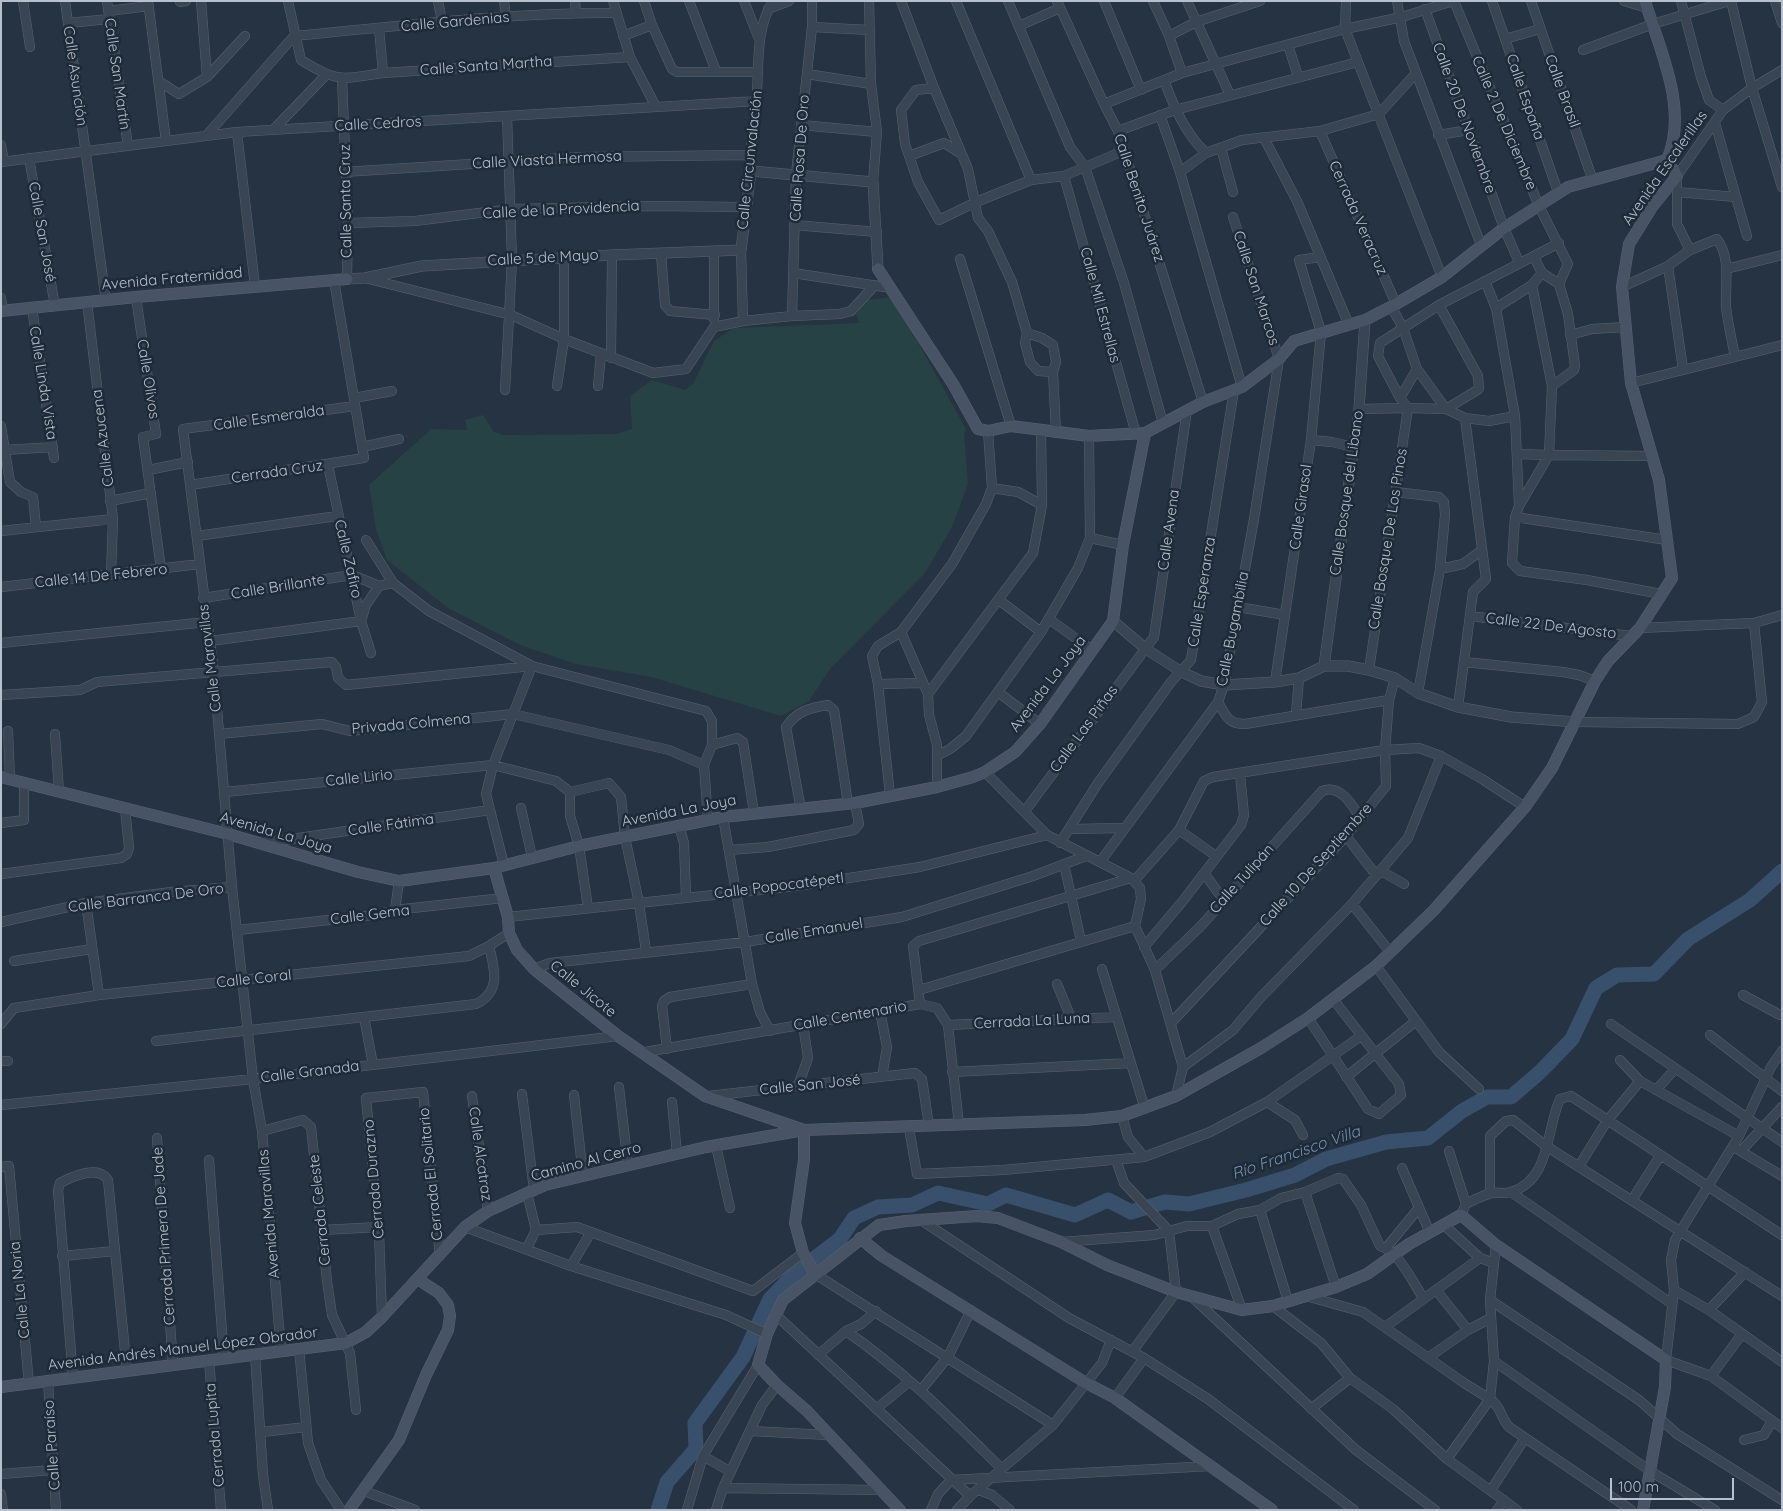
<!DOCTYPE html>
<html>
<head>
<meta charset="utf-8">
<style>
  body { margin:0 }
  #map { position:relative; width:1783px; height:1511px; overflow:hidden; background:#253343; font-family:Quicksand,sans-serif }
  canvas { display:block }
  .frame { position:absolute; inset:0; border:2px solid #b7c0cc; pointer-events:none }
  .scale { position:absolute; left:1610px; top:1478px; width:124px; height:22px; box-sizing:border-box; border:2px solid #b7c0cc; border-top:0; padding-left:6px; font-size:15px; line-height:18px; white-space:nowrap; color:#b7c0cc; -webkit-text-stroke:4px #1e2a38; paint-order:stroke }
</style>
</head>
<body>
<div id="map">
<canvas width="1783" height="1511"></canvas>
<div class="frame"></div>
<div class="scale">100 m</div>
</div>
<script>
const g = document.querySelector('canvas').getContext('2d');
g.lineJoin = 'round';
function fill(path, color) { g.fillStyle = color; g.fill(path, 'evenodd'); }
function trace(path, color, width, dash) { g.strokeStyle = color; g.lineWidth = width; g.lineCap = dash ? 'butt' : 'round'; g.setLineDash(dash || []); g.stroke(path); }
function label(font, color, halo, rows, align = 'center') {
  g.font = font + ' Quicksand,sans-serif'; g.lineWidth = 5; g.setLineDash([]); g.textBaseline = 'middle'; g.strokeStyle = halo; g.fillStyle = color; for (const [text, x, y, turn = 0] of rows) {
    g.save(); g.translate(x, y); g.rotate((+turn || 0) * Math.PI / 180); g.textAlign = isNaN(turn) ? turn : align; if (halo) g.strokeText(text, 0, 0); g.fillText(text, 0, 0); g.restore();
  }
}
const green = new Path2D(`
  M893 297 966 429 964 435 968 484 952 527 925 573 830 669 809 701 781 716 651 677 576 664 520 645 448 608 387 560 376 529 369 485 431 429 467 430 465 420 483 415 494 432 503 435 616 434 632 429 630 396 652 380 685 390 693 384 714 341 734 328 860 323 856 315 866 300Z`);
const river = new Path2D(`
  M658 1510 667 1482 696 1449 695 1423 743 1357 770 1299 794 1274 840 1239 854 1218 878 1207 912 1205 938 1193 988 1204 1006 1195 1075 1215 1108 1200 1131 1212 1165 1202 1189 1204 1246 1190 1295 1175 1326 1159 1386 1142 1428 1138 1462 1111 1487 1097H1511L1540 1072 1572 1039 1596 988 1617 975 1654 974 1688 939 1750 900 1782 871`);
const minor = new Path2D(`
  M23 1 30 47
  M65 1 106 301
  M107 1 128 146
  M148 1 166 141
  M201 1 207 77
  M288 1 301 60C338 83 341 79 383 73L630 57
  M438 1 442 21
  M504 1 506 17
  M575 1 576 13
  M613 1 630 57 656 107
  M644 1 652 25 672 69 677 72H758
  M689 1 716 71
  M744 1 759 39
  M869 1 871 84 877 132 873 182
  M901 1 934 88 968 169 978 218 988 231 1012 282 1027 333 1025 343 1030 362 1038 371 1053 372 1056 432
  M956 1 1031 180
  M1008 1 1070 147 1085 167 1124 283 1163 423
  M1057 1 1104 104 1118 131 1203 402
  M1104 1 1141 90
  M1153 1 1169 36 1182 73
  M1187 1 1230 95
  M1346 1 1345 29 1442 277
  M1397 1 1404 41 1481 245
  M1454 1 1539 206 1568 264 1559 284
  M1492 1 1558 192
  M1531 1 1593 181
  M1624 1 1647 8
  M1681 1 1701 77 1709 100 1723 110
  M1731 1 1752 88 1782 187
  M1775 1 1782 23
  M180 2 186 1
  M768 9 789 1
  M1425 9 1504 228 1519 262
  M108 11 149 6
  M68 23 109 19
  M1019 26 1060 8
  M812 27 870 30
  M379 28 383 73
  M623 36 652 25
  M1169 36 1196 22 1260 1
  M1505 39 1540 29
  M1288 45 1298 76
  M1583 50 1653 24 1729 1
  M807 74 871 84
  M342 79 348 223 347 279
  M1164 80C1174 107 1185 133 1206 153
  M160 82 179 94 207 77 245 36
  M934 88 916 90 901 110 905 144 918 182 939 220 976 202 1031 180 1064 176 1123 151
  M1104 104 1182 73 1345 29 1402 17 1453 1
  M1160 115 1180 172 1242 387
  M1715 123 1747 236
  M801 125 877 132
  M273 130 326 75
  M1118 131 1175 110 1358 62
  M1320 131 1396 304
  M237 132 255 286
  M1438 135 1469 130
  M206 136 294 36C401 26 508 12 616 13
  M1264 138 1297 201 1349 325
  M1 145 4 162
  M1221 148 1233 192
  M909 156 944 143 960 153
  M29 158 55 306
  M1 162 237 132 757 101
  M751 171C749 148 754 126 756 103 760 69 754 31 773 1
  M344 172 581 157 749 155
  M1180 172 1206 153 1242 140 1320 131 1379 114 1416 73
  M1064 176 1136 434
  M1677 192 1736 197
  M348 223 415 221 511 209 654 206 745 207
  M794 225 877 232
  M741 250 743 321
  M1690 250 1677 224V176L1723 110 1752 88 1782 70
  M714 252V319
  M661 254 665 305 670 311 715 315
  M960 259 1011 426
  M1668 266 1683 369
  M1726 269 1782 255
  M793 273 891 288
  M1542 273 1559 284 1568 314 1575 366 1574 370 1552 386
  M365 278 511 315 564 339 653 373 686 369 714 327 743 321 792 316 840 314 851 311 875 285
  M1485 281 1496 308 1515 416
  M1622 287 1668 266 1690 250 1717 239C1731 257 1725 285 1726 307 1728 324 1732 341 1735 357
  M136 297 156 434 143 437 161 569
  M1 298 3 311
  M87 302 113 519 111 575
  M1391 306 1403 328 1417 369 1400 398
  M32 308 54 458
  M1496 308 1532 285
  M792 316 796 174 812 27V1
  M1027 333 1042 338 1053 345 1056 362 1053 372
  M1570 335 1592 329 1626 327
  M611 358 612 255
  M1417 369 1446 409 1479 389 1478 376 1439 305
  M1631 383 1782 345
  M557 386 564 339V257
  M598 386 601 354
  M505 390 512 260 507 116
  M354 398 392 391
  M1359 409 1408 408 1400 398 1378 356 1380 343 1439 305 1559 243
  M1465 418 1489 421 1515 416 1519 505
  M1 426 10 482 21 492 33 497 36 527
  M1311 440 1332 442 1353 447
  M362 447 399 439
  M5 450 53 447
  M1517 454 1549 455 1552 386 1532 285 1542 273 1534 257
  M1653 456 1549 455 1519 506 1515 517 1512 563 1520 571 1587 580 1661 594
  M328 465 361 621 371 653
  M148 470 188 462
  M190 485 364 458 334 280
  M992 488 1018 492 1042 505
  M1395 492 1439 497 1444 502 1445 515 1440 569 1418 693
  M110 501 151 493
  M1515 517 1667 540
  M1 531 113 519
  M197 536 337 516
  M1090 538 1123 545
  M366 540 393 583 429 611 532 666 706 711 712 721V745L704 765 708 820
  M1440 569 1463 564 1482 550
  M1 587 200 564
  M203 598 352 575 379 586 393 583
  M999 600 1041 632
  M1238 607 1285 615
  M1470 616 1631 636
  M1049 619 1092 650
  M1640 628 1754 623 1782 615
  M901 632 928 694
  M210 641 361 621 366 605 379 586
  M1 643 207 622
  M1464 662 1563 672 1579 675 1595 681
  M1369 670 1408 408 1446 409 1465 418 1486 579 1473 592 1458 707
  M1275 682 1311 440 1321 332 1299 260 1320 257
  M878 684 923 683
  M998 692 1040 724
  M1 695 80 690 97 682 332 662 336 667 338 678 346 685 532 666
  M1218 702C1226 716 1228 724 1245 724L1389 700
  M1296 714 1299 678
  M1576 722 1738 724 1754 717 1762 702 1754 623
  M8 731 10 779
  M55 734 59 791
  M219 734 322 724 350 731 513 714 669 750 704 765
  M712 745 737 738 743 742 754 813
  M938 755 950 749 966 736 1041 632 1078 568 1090 538 1089 436
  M985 772 1047 835 1131 878 1140 888 1141 899 1135 926 1155 970 1183 1067 1176 1096
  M937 787V745L929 715 928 694 1033 553 1042 505 1041 430
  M225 792 493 765 556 781 570 792
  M570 792 609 783 621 797 625 837 639 903 646 951
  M570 792V816L579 846 588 908
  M890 795 878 684 872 656 878 646 901 632 952 564 986 504 992 488 988 431
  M521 808 532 857
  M801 810 786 727C797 711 809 708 828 705L834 710 848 804
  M1025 811 1154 637 1187 410
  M723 817 752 984 760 1012 770 1031
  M1 823 24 820V783
  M679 826 684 843 686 897
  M1071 829 1123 828
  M1179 830 1216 856
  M1346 836 1376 875 1383 872 1404 884
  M264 843 490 810
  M1060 843 1098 783 1171 682 1191 660 1234 390
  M729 850 768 847 854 830 859 824 855 803
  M1100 862 1218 702 1224 685 1254 519 1279 359 1233 217
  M1064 864 1081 941
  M504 865 486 794 493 765 532 666
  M1204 873 1223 899
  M1 874 121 858 127 854 129 848 125 808
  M1134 881 1179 830 1204 781 1213 777 1385 750 1419 748 1441 756 1482 779 1525 807
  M86 903 99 995
  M1352 904 1390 952
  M395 910 399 881
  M508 917 797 886 920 867 1047 835
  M1 922 86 903 171 892 232 887
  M238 930 374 915 395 910 503 898
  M1144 947 1182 902 1241 825 1244 815 1240 774
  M14 961 92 949
  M1376 966 1439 1052 1479 1089
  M534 969 550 963 745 942 902 917 1033 876 1086 856
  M1102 969 1145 1109
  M1155 970 1200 927 1322 791C1340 784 1352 804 1360 818
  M1057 984 1071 1018
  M919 990 1135 926
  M1743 995 1780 1015
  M920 1004 937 1008 948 1025 959 1125
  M880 1011 887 1047 882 1077
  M364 1017 373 1065
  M1308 1018 1368 1109 1379 1114 1401 1095 1399 1084 1333 999
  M1171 1023 1346 836 1386 786 1385 750 1389 700 1395 678
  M1 1024 14 1008 99 995 469 956 489 946 509 933
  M1611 1024 1782 1142
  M948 1025 1116 1017
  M1710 1035 1782 1091
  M156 1041 476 1004C501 992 495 970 489 946
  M667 1049 662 1006 664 1001 670 997 752 984
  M1782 1051 1771 1067 1739 1136 1675 1240 1671 1260 1674 1290 1666 1360 1711 1376 1782 1428
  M645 1052 920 1004 913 946 919 941 1131 878
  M1620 1060 1640 1081 1739 1136
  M1 1061H8
  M1183 1067 1233 1030 1261 997 1352 904 1408 838 1441 756
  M952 1072 1131 1063
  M1346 1077 1416 1021
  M798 1086 808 1058 803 1024
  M619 1087 628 1166
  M1656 1090 1675 1069
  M522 1094 534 1190
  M574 1095 583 1176
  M472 1096 488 1211
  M708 1096 915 1073 922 1079 929 1126
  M672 1102 677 1154
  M1267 1102 1295 1120 1303 1135
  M1 1105 253 1079 618 1036
  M1122 1116 1128 1137 1144 1157
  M909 1128 917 1174 1003 1170 1144 1157 1210 1132 1267 1102 1361 1036
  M262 1131 303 1120 311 1127 327 1281 332 1315 350 1353 356 1410
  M157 1138 173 1365
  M716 1146 730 1208
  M1737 1149 1782 1176
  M1449 1151 1466 1204
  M1741 1151 1782 1107
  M209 1160 224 1358
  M1116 1160 1124 1183 1169 1231 1176 1292 1132 1352
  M1579 1166 1607 1121 1640 1081
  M1 1167 9 1166 29 1384
  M1402 1168 1430 1233
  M1305 1192 1336 1287
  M1511 1192 1672 1304
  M527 1193 536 1230
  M1490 1193V1136L1506 1121 1513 1120 1546 1146 1782 1296
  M1632 1200 1660 1156
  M1260 1210 1288 1301
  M1461 1215 1466 1204C1474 1200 1483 1195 1492 1193 1498 1192 1505 1194 1511 1192 1551 1180 1546 1129 1560 1099L1571 1096 1782 1235
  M921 1220 1069 1318 1144 1358 1208 1399 1354 1510
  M1444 1225 1480 1258 1494 1263
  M1212 1226 1242 1310
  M465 1227 571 1266 726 1315 767 1334
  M322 1230 379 1227
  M1061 1242 1154 1235 1187 1226H1212L1238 1214 1260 1210 1281 1198 1305 1192 1338 1178 1343 1179 1361 1205 1380 1246C1399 1251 1413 1283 1424 1299
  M1496 1245 1490 1300 1494 1361 1490 1399C1501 1406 1500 1417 1509 1427L1631 1510
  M527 1248 536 1230 577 1227 753 1291 803 1253
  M1386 1248 1418 1209
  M62 1256 115 1251
  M571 1266 591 1232
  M815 1274 1053 1425
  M1436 1290 1468 1330
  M1674 1290 1709 1310 1782 1362
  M1306 1296 1363 1312 1464 1383 1490 1399 1447 1459
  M1192 1297 1356 1450 1435 1510
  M1490 1300 1639 1400 1677 1434 1782 1500
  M1273 1306 1321 1343 1350 1378 1393 1409 1447 1459 1517 1510
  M1709 1310 1745 1272
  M775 1314 970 1496
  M382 1317 379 1233 366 1098 423 1092 440 1256
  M1385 1327 1480 1258
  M846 1331C903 1370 952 1420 1002 1469
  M299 1349 308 1443 321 1480 341 1510
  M281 1350 262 1131 253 1079 232 887 214 673 183 429 355 406
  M255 1354 263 1475 268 1510
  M818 1355 846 1331 861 1324 876 1311
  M1429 1357 1468 1330 1491 1318
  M209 1360 221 1510
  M1494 1361 1650 1471 1715 1510
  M1711 1376 1742 1334
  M73 1378 58 1190 60 1183C73 1176 98 1165 108 1180L127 1371
  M48 1381 56 1510
  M921 1390 948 1357 971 1310
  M1115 1398 1144 1358
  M876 1409 909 1382
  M1311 1409 1350 1378
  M751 1431 828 1435
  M262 1432 306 1427
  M1744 1440 1764 1435 1772 1421
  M703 1456 731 1472
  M1 1474 53 1470
  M723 1488 881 1490
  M979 1490 992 1495 1010 1510
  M1491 1490 1525 1438
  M364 1491 415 1510
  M1 1494 3 1510
  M687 1510 703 1456 758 1365
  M716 1510 723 1488 762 1405 777 1385
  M931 1510 938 1494 951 1480 1211 1466
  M957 1510 970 1496 1053 1425 1102 1363 1111 1340
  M1497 1510 1504 1500`);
const tertiary = new Path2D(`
  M347 279 365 278 422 266 612 255 741 250 751 171 873 182 878 269
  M1113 621 1146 649 1180 671 1201 681 1224 685 1275 682 1299 678 1324 666H1348L1369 670 1395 678 1418 693 1458 707 1511 717 1576 722
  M1324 666 1359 409 1365 320`);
const secondary = new Path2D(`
  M1645 1C1660 51 1689 109 1667 160
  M878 269 953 384 978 429 988 431 1011 426 1089 436 1145 433 1203 402 1242 387 1279 359 1294 341 1365 320 1396 304 1442 277 1504 228 1568 187 1667 160
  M1 311 136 297 347 279
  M1 777 228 834 358 872 399 881 494 868 579 846 723 817 855 803 937 787 973 777 985 772 1015 752 1040 724 1113 621 1123 545 1145 433
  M494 868 508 917 509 933 517 950 534 969 618 1036 705 1096 804 1130 1085 1120 1122 1116 1176 1096 1261 1048 1308 1018 1376 966 1434 910 1525 807 1552 768 1595 681 1608 661 1640 628 1672 578 1659 480 1631 383 1622 287 1629 244 1652 207 1677 176 1667 160
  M804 1130V1160L795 1223 803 1253 815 1274
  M860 1238 882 1256 1086 1383 1115 1398 1272 1510
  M1 1387 346 1343 366 1332 382 1317 465 1227 488 1211 545 1185 706 1147 804 1130
  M349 1510 399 1440 426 1375 448 1330 450 1316 448 1305 439 1293 419 1280
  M900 1510 807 1411 777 1385 758 1365 767 1334 783 1300 879 1225 906 1221 977 1216 998 1218 1061 1242 1107 1265 1176 1292 1242 1310 1273 1306 1336 1287 1367 1274 1409 1244 1461 1215 1496 1245 1666 1360 1665 1387 1643 1510`);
const streetNames = [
  ["Calle Gardenias",455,22,-5],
  ["Calle Santa Martha",486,66,-4],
  ["Calle San Martín",117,74,82],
  ["Calle Asunción",75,76,82],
  ["Calle Brasil",1562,91,70],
  ["Calle España",1525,97,71],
  ["Calle 20 De Noviembre",1464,118,70],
  ["Calle 2 De Diciembre",1504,123,67],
  ["Calle Cedros",378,124,-3],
  ["Calle Rosa De Oro",800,158,-86],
  ["Calle Viasta Hermosa",547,160,-3],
  ["Calle Circunvalación",750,160,-84],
  ["Avenida Escalerillas",1665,168,-55],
  ["Calle Benito Juárez",1139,198,72],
  ["Calle Santa Cruz",346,201,-91],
  ["Calle de la Providencia",561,210,-3],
  ["Cerrada Veracruz",1358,218,66],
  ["Calle San José",42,232,80],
  ["Calle 5 de Mayo",543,258,-3],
  ["Avenida Fraternidad",172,279,-5],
  ["Calle San Marcos",1256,288,72],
  ["Calle Mil Estrellas",1100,305,75],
  ["Calle Olivos",148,379,81],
  ["Calle Linda Vista",43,383,81],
  ["Calle Esmeralda",269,418,-8],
  ["Calle Azucena",103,438,-97],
  ["Cerrada Cruz",277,472,-8],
  ["Calle Bosque del Libano",1347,493,-82],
  ["Calle Girasol",1301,507,-82],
  ["Calle Avena",1169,530,-82],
  ["Calle Bosque De Los Pinos",1388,539,-81],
  ["Calle Zafiro",348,559,77],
  ["Calle 14 De Febrero",101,576,-6],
  ["Calle Brillante",278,587,-9],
  ["Calle Esperanza",1202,592,-81],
  ["Calle 22 De Agosto",1551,626,7],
  ["Calle Bugambilia",1233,629,-79],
  ["Calle Maravillas",210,658,-97],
  ["Avenida La Joya",1048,684,-53],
  ["Privada Colmena",411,724,-5],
  ["Calle Las Piñas",1084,729,-54],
  ["Calle Lirio",359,778,-6],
  ["Avenida La Joya",679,811,-11],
  ["Calle Fátima",391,825,-8],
  ["Avenida La Joya",276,833,16],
  ["Calle 10 De Septiembre",1316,865,-48],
  ["Calle Tulipán",1242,879,-48],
  ["Calle Popocatépetl",779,886,-7],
  ["Calle Barranca De Oro",146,898,-7],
  ["Calle Gema",370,915,-7],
  ["Calle Emanuel",814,931,-9],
  ["Calle Coral",254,979,-6],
  ["Calle Jicote",583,989,39],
  ["Calle Centenario",850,1016,-10],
  ["Cerrada La Luna",1032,1021,-3],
  ["Calle Granada",310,1072,-7],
  ["Calle San José",810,1085,-6],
  ["Calle Alcatraz",480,1154,82],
  ["Camino Al Cerro",586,1162,-15],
  ["Cerrada El Solitario",431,1174,-96],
  ["Cerrada Durazno",374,1179,-95],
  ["Cerrada Celeste",320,1210,-96],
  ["Avenida Maravillas",269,1214,-95],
  ["Cerrada Primera De Jade",164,1236,-94],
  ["Calle La Noria",20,1290,-96],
  ["Avenida Andrés Manuel López Obrador",183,1349,-7],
  ["Cerrada Lupita",215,1435,-95],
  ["Calle Paraíso",52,1445,-94]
];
const waterNames = [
  ["Río Francisco Villa",1296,1153,-19]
];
fill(green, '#274244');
trace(river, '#38506b', 15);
trace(minor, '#586370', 10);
trace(tertiary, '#586370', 11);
trace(secondary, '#586370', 12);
trace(minor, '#3a4553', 9);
trace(tertiary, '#3a4553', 10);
trace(secondary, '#485466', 11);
label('15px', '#b7c0cc', '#1e2a38', streetNames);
label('italic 16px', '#7692b1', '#1e2a38', waterNames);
</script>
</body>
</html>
